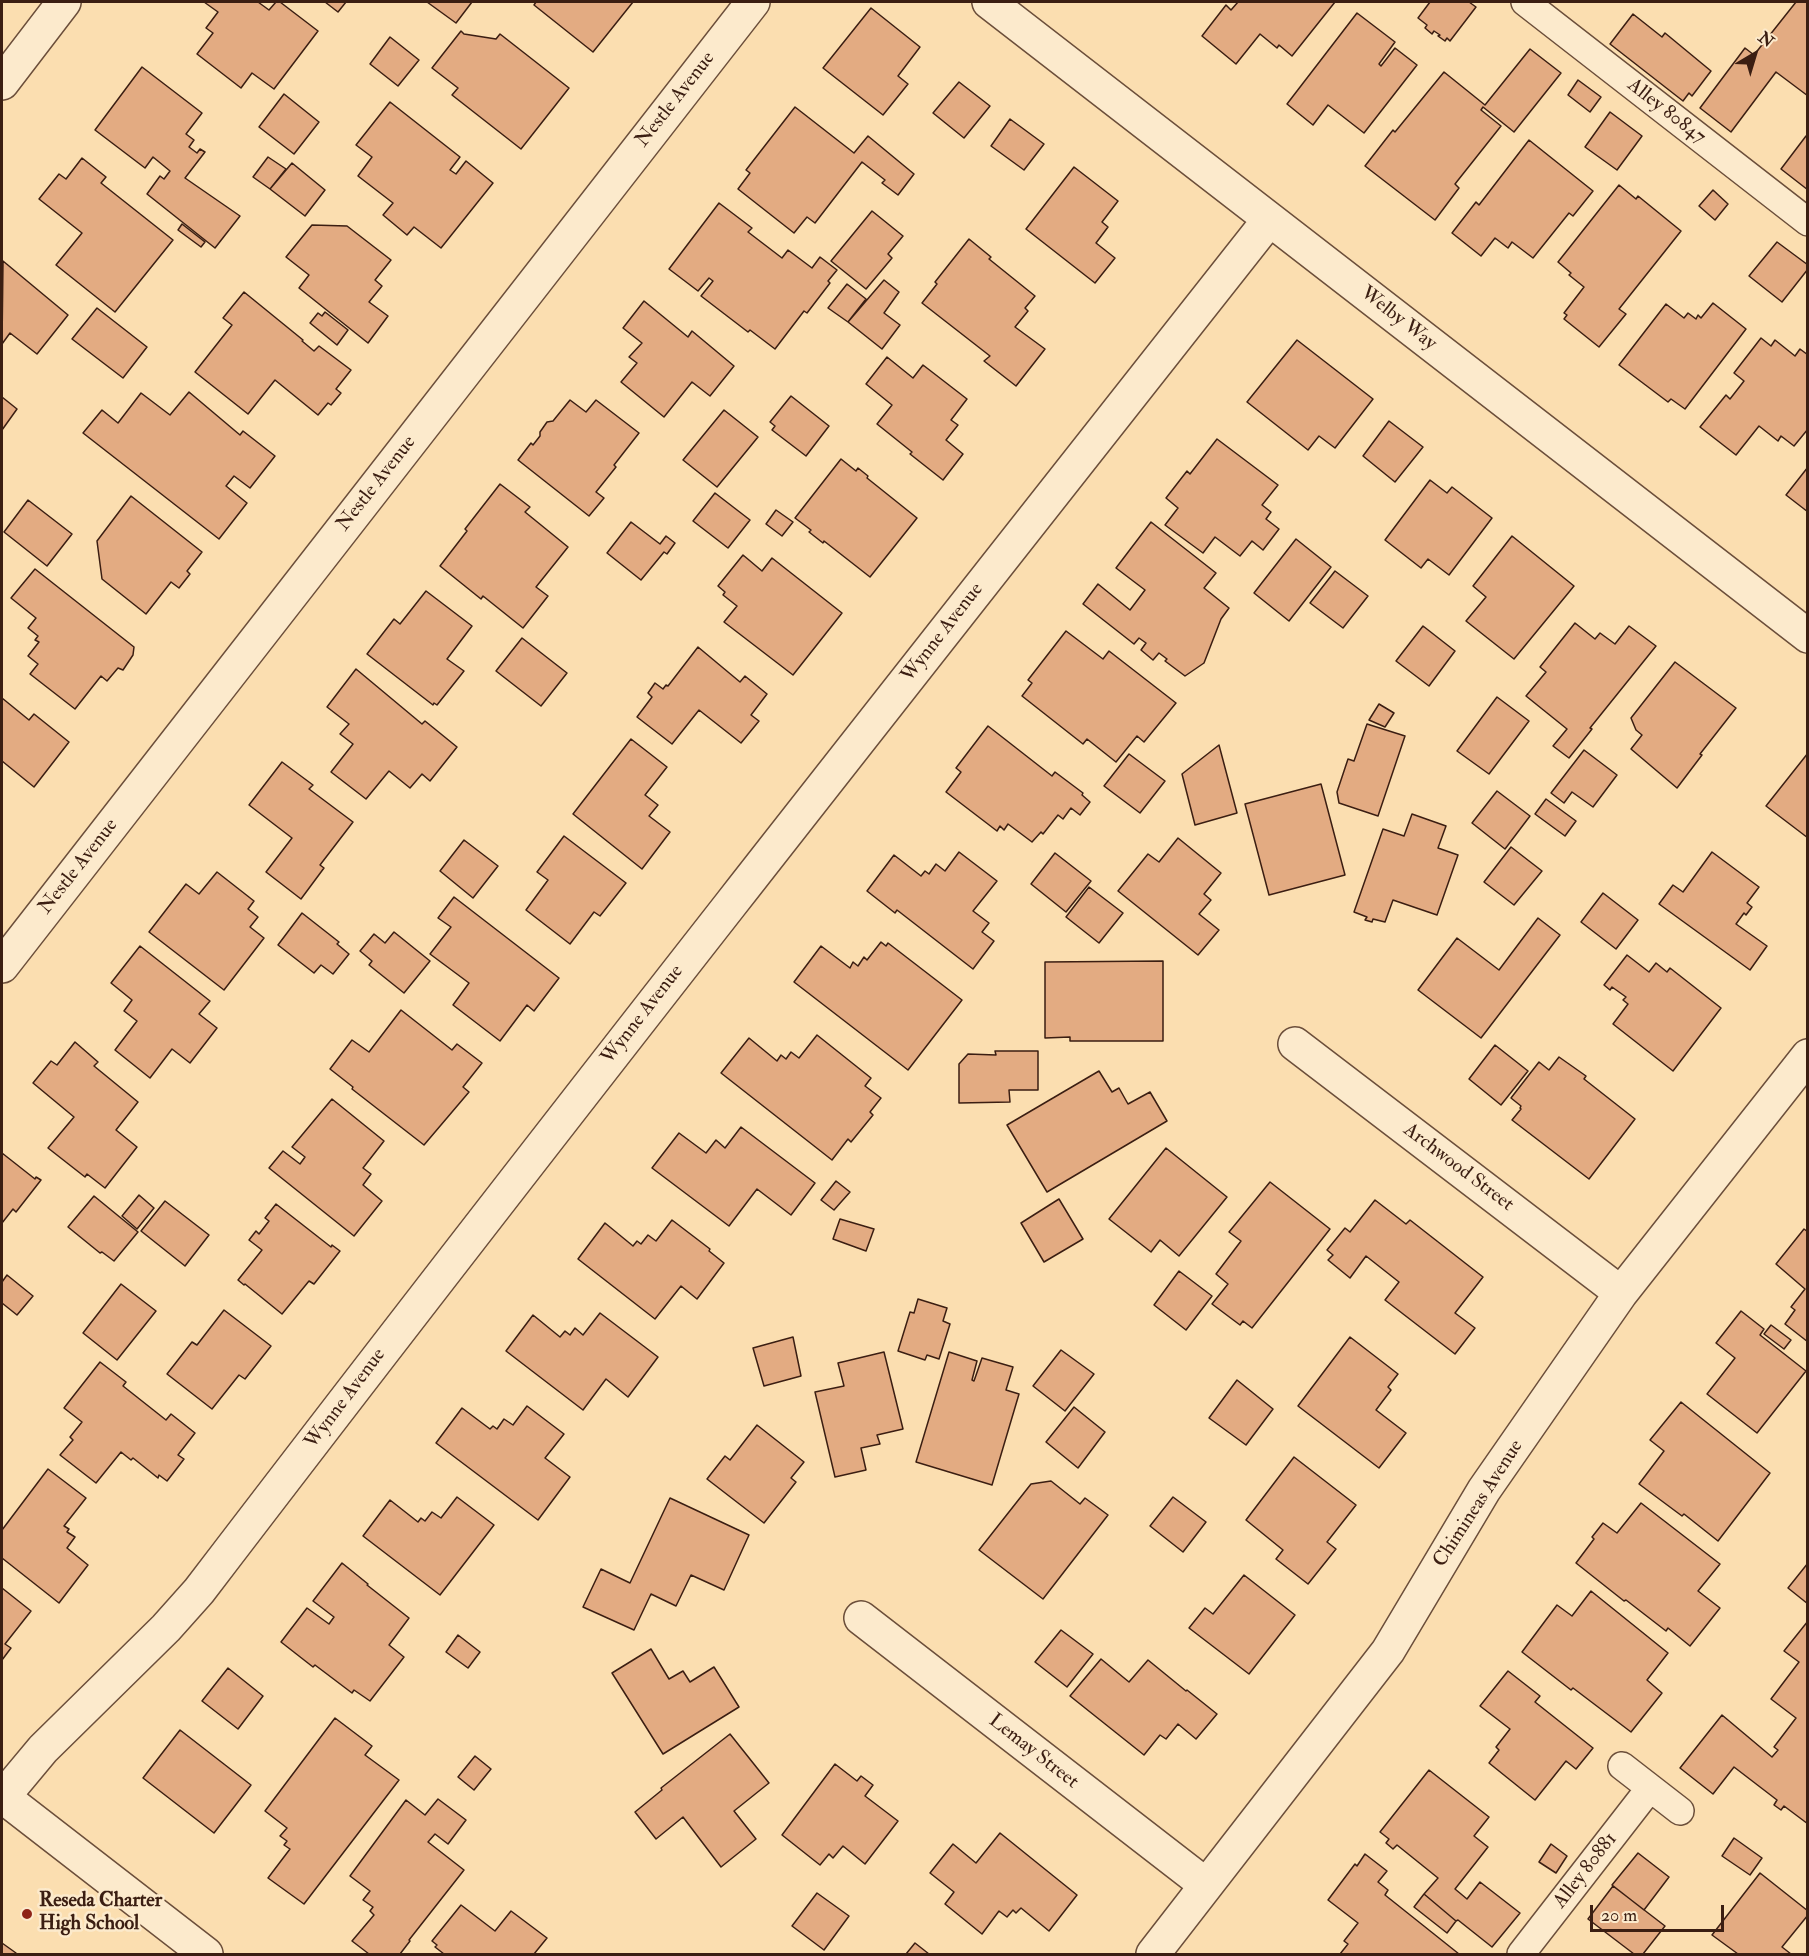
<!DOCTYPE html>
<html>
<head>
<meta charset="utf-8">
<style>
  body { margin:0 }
  #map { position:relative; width:1809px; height:1956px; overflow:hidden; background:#fbdeb0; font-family:"IM FELL Double Pica",serif }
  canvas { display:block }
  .frame { position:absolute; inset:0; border:3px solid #3b1e12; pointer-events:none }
  .north { position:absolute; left:1725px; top:24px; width:60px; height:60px; -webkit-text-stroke:4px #fceacc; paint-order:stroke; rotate:38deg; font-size:16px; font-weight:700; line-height:24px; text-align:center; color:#3b1e12 }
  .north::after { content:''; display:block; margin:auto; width:21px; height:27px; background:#3b1e12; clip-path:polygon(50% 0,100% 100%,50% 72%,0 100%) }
  .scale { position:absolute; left:1590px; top:1905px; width:134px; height:27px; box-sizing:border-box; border:3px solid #3b1e12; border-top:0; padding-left:8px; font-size:18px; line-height:21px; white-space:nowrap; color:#3b1e12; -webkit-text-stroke:4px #fceacc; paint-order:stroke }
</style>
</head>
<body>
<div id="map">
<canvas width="1809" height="1956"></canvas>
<div class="frame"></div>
<div class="north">N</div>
<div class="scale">20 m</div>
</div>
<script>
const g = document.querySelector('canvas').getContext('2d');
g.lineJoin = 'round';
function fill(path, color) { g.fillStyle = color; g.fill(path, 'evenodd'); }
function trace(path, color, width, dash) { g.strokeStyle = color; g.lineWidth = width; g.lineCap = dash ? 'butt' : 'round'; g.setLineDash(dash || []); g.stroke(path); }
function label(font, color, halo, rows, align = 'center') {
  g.font = font + ' "IM FELL Double Pica",serif'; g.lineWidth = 5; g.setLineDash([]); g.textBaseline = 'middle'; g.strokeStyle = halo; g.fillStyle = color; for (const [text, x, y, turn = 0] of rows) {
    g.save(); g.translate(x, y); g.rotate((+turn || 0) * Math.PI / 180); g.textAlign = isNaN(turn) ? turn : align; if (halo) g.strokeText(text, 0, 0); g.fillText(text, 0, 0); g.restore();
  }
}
const building = new Path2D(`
  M204 2H258L269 10 276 2H280L318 31 274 89 252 73 241 88 197 54 213 33 206 28 218 12Z
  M325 2H346L338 12Z
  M427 2H472L456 23Z
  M536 2H633L593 52 534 5Z
  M1238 2H1335L1292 56 1279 45 1277 48 1260 34 1236 64 1202 36 1226 5 1231 10Z
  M1430 2H1469L1476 7 1450 41 1447 38 1445 41 1438 36 1440 35 1434 31 1432 34 1425 28 1427 25 1418 18Z
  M1796 2H1808V96L1776 72 1731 132 1700 108 1745 48 1754 55Z
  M871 8 920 47 898 76 908 84 883 115 823 68Z
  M1357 13 1395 42 1379 64 1381 66 1395 48 1417 65 1364 133 1328 105 1313 125 1287 104Z
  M1633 14 1662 37 1665 33 1711 71 1692 96 1689 93 1683 101 1610 44Z
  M461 31 464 34 496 39 500 34 569 88 521 149 452 95 458 88 432 68Z
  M390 37 419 60 398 86 370 64Z
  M1530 49 1561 73 1514 132 1483 107 1481 110 1501 126 1455 184 1459 188 1435 220 1365 166 1393 130 1395 132 1444 72 1485 105Z
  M142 67 202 113 186 134 194 140 189 147 197 153 200 149 205 152 185 178 240 216 215 248 147 194 160 176 164 179 170 171 153 157 145 168 95 130Z
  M1578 80 1601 97 1590 112 1568 95Z
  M959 82 990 106 964 138 933 113Z
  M284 94 319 122 294 154 259 127Z
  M390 102 460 157 450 170 456 174 466 161 493 183 441 248 414 227 407 235 383 215 393 203 358 176 372 157 356 145Z
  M795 107 854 153 868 136 914 174 898 195 882 183 885 180 862 162 815 223 807 217 794 233 738 189 750 173 746 170Z
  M1610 112 1642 136 1617 170 1585 147Z
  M1010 119 1044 144 1024 170 991 146Z
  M1806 136 1808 137V190L1781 169Z
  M1529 140 1593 191 1573 216 1569 213 1533 258 1512 242 1508 248 1495 238 1481 256 1452 233 1476 202 1479 205Z
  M268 157 286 169 270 189 253 177Z
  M82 158 106 177 101 183 173 240 115 312 56 265 82 233 39 199 59 174 66 179Z
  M292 163 325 190 305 216 270 189Z
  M1074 167 1118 201 1102 222 1108 227 1096 243 1115 258 1095 283 1026 229Z
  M1619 185 1636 199 1638 196 1681 231 1619 309 1626 314 1599 347 1564 319 1567 315 1564 313 1584 287 1569 275 1571 273 1558 262Z
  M1713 190 1728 204 1715 220 1699 206Z
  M719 203 752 228 748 232 782 258 788 250 812 268 820 257 837 270 828 281 830 283 807 313 804 311 775 349 750 330 748 332 701 296 713 281 709 278 698 291 669 269Z
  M872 211 903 236 888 254 892 258 866 289 831 261Z
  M182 224 205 242 201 247 178 230Z
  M312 225 347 226 391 260 375 280 382 286 369 302 388 316 368 343 299 288 309 275 286 257Z
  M969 239 991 257 989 259 1035 296 1025 308 1028 311 1015 327 1045 349 1016 386 984 361 990 356 922 303 937 284 935 282Z
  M1777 242 1808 265V269L1782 302 1749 276Z
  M3 261 68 315 37 354 10 333 2 344Z
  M884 280 899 292 884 313 900 325 882 349 848 322Z
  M847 284 866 299 848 322 828 308Z
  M244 292 303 340 302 341 314 351 319 346 351 370 336 389 341 393 331 405 328 403 318 415 275 380 248 414 195 372 232 325 223 318Z
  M644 301 688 337 692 331 734 366 710 396 692 382 664 417 621 382 637 363 629 357 642 343 623 328Z
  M1713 303 1746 329 1685 409 1671 399 1668 402 1619 365 1666 304 1684 318 1688 313 1696 319 1698 315 1701 318Z
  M97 308 147 347 123 378 72 339Z
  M325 312 348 330 337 345 310 323 318 313 322 316Z
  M1761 338 1771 346 1775 340 1795 356 1800 349 1808 355V429L1794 446 1781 436 1778 441 1759 426 1736 455 1700 427 1726 395 1730 399 1744 381 1734 373Z
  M1297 340 1373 399 1335 448 1319 436 1308 450 1247 402Z
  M887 357 913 378 923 365 967 399 951 420 958 425 946 440 963 454 943 480 910 454 912 452 877 424 892 405 866 384Z
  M189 392 240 435 243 431 275 456 250 488 234 476 226 486 247 503 219 539 83 433 102 410 118 423 141 393 170 415Z
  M791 396 829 426 806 456 772 430 775 426 770 422Z
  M2 397 17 409 2 430Z
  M570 400 586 412 596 400 639 433 614 465 616 467 596 492 604 498 589 516 518 460 531 443 533 445 540 436V432L547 422 553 421Z
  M724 410 758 437 717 487 683 460Z
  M1389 421 1423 447 1395 482 1363 456Z
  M1217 439 1278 485 1262 505 1271 512 1266 519 1279 529 1263 550 1252 541 1240 556 1215 537 1203 553 1165 525 1178 508 1166 498 1187 471 1190 474Z
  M841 459 856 471 858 468 868 476 867 478 917 518 870 577 824 541 823 543 809 532 811 530 795 518Z
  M1808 467V512L1786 495Z
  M1430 480 1447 493 1452 487 1492 518 1449 575 1428 559 1421 568 1385 540Z
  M500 484 530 507 525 512 568 547 536 587 548 596 523 628 483 596 481 599 440 566 467 531 465 529Z
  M715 493 750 520 728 548 693 521Z
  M131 496 202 552 187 571 190 574 179 588 171 582 146 614 102 579 97 541Z
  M28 500 72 534 47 566 4 532Z
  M776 510 793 522 782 536 766 524Z
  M631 522 660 544 666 536 675 543 667 554 664 552 641 580 607 553Z
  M1151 522 1216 573 1204 588 1229 608 1221 619 1204 663 1185 676 1165 661 1167 659 1159 653 1153 660 1141 650 1146 643 1139 638 1134 644 1083 604 1098 584 1130 610 1145 590 1116 568Z
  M1512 536 1574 586 1514 659 1466 621 1486 597 1473 586Z
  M1296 539 1331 567 1289 621 1254 593Z
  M743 555 762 571 772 558 842 613 793 675 724 622 737 606 723 595 725 592 718 586Z
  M35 569 134 647 133 655 123 670 118 668 107 681 101 676 75 709 30 674 38 664 28 656 39 642 35 640 38 636 28 628 36 618 11 598Z
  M1335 571 1368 596 1343 628 1310 603Z
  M426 591 472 626 447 659 464 671 437 705 434 703 433 705 367 654 394 619 400 624Z
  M1575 623 1595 639 1600 633 1615 644 1629 626 1656 646 1590 728 1592 729 1569 758 1553 746 1567 729 1526 696 1546 672 1540 667Z
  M1423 626 1455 651 1429 686 1396 661Z
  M1066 631 1103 659 1109 651 1176 703 1144 742 1137 736 1116 762 1087 739 1083 744 1022 696 1032 683 1028 680Z
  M522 638 567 673 541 706 496 671Z
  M698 647 740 682 745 676 767 694 751 715 759 721 741 743 699 710 672 744 637 717 652 697 648 693 655 683 663 689 666 685 668 686Z
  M1675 662 1736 708 1700 754 1702 755 1677 788 1631 749 1642 735 1636 730 1631 718Z
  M356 669 422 724 425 721 457 747 430 781 422 774 410 788 389 771 366 799 331 772 353 744 340 734 349 724 327 707Z
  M1497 697 1529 721 1489 774 1457 751Z
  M2 698 29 720 34 714 69 742 34 787 2 761Z
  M1379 704 1394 713 1385 727 1369 720Z
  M1367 724 1405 736 1378 816 1339 803 1337 792 1348 759 1354 761Z
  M988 726 1052 776 1055 772 1083 793 1082 795 1090 802 1080 815 1071 808 1063 819 1058 815 1043 834 1041 832 1032 842 1008 824 1004 830 1000 826 997 831 946 792 961 772 956 768Z
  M631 739 667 767 645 795 658 805 649 816 670 832 642 869 573 814Z
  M1219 745 1237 813 1195 825 1182 774Z
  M1584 750 1617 775 1593 807 1572 792 1564 803 1551 793Z
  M1808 753V838L1766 806Z
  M1129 754 1165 781 1140 813 1104 786Z
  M282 762 313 785 309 789 353 822 320 865 324 868 301 899 266 872 292 838 249 805Z
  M1321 784 1345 875 1269 895 1245 804Z
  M1497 791 1530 816 1505 849 1472 823Z
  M1546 799 1576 821 1565 836 1535 814Z
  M1412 814 1446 826 1438 848 1458 855 1437 915 1393 900 1385 922 1373 919 1372 922 1365 920 1367 917 1354 912 1383 829 1404 836Z
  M564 836 626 883 600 916 594 912 570 944 526 910 548 880 537 872Z
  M1178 838 1221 873 1204 894 1211 900 1199 914 1219 930 1198 955 1118 891 1148 854 1159 862Z
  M464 840 498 866 473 898 440 871Z
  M1511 847 1542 871 1514 905 1484 882Z
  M959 852 997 881 973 911 989 923 982 932 994 941 973 969 897 910 895 913 867 891 894 855 921 876 925 871 929 874 936 864 945 871Z
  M1712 852 1759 887 1747 903 1752 907 1746 915 1744 913 1736 924 1767 946 1750 970 1659 904 1673 885 1683 892Z
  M1055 853 1091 881 1066 912 1031 884Z
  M217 872 254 901 248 909 258 917 250 927 264 938 224 990 149 932 186 884 199 894Z
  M1089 887 1123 913 1099 943 1066 917Z
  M1603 893 1638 920 1616 949 1581 922Z
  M454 897 559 978 534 1011 527 1005 500 1041 453 1005 469 983 430 954 451 927 438 918Z
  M302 913 339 942 337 944 349 954 333 974 321 965 314 973 278 945Z
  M1538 918 1560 935 1481 1038 1418 990 1457 938 1499 970Z
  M394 932 430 961 404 993 369 965 372 961 360 951 374 934 385 943Z
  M881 942 886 946 888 943 962 1000 908 1070 794 982 821 946 850 968 853 962 858 966 864 957 867 960Z
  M140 946 210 1001 199 1014 217 1028 190 1063 172 1049 150 1078 115 1050 137 1021 124 1011 132 1000 111 983Z
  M1627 955 1649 972 1656 963 1667 972 1670 968 1721 1008 1673 1071 1613 1024 1628 1004 1623 1000 1626 997 1612 987 1610 990 1604 985Z
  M1163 961V1041H1070V1037L1045 1038V962Z
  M401 1010 452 1050 457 1044 482 1063 463 1087 469 1092 424 1145 352 1089 353 1087 330 1069 352 1040 369 1052Z
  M817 1035 871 1078 865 1086 881 1098 870 1112 873 1115 851 1142 848 1139 832 1160 721 1073 749 1038 777 1061 781 1055 786 1059 791 1052 799 1058Z
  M75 1042 98 1062 94 1066 138 1102 116 1130 137 1147 105 1188 87 1174 85 1177 48 1148 74 1117 33 1083 51 1061 57 1065Z
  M1495 1045 1528 1071 1501 1105 1469 1079Z
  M995 1051H1038V1090H1009L1010 1102 959 1103V1064L968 1054 996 1055Z
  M1559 1057 1586 1076 1584 1079 1635 1119 1589 1179 1512 1120 1521 1109 1520 1108 1521 1106 1511 1098 1539 1062 1549 1070Z
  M1099 1071 1112 1092 1119 1088 1128 1104 1150 1092 1167 1121 1047 1192 1007 1125Z
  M332 1099 384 1141 363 1168 371 1174 363 1185 382 1201 354 1236 269 1168 283 1151 300 1164 305 1157 292 1147Z
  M741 1127 815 1183 791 1215 757 1189 729 1226 652 1168 679 1133 706 1153 716 1140 725 1148Z
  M1166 1148 1227 1197 1179 1256 1160 1240 1151 1252 1109 1219Z
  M2 1153 35 1179 36 1177 41 1180 16 1212 13 1209 2 1223Z
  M836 1181 850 1192 834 1210 821 1200Z
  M1270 1182 1330 1229 1252 1328 1243 1321 1240 1325 1212 1304 1228 1284 1216 1274 1241 1241 1229 1232Z
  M139 1195 154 1208 137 1229 122 1216Z
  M94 1196 138 1232 114 1261 102 1252 100 1253 68 1227Z
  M1059 1199 1083 1239 1044 1262 1021 1223Z
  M1375 1200 1406 1224 1410 1220 1483 1277 1455 1313 1475 1328 1455 1354 1385 1300 1399 1282 1366 1256 1350 1278 1328 1260 1333 1255 1327 1250 1345 1228 1350 1232Z
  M165 1201 209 1235 185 1266 141 1231Z
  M276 1204 331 1247 332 1245 340 1251 314 1284 309 1281 282 1314 245 1284 244 1285 238 1280 262 1250 249 1240 256 1231 259 1234 269 1221 265 1218Z
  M840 1219 874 1229 866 1251 833 1239Z
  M672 1220 710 1249 709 1251 724 1263 697 1299 681 1286 655 1319 578 1259 605 1223 633 1246 637 1241 641 1244 648 1235 656 1241Z
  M1804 1229 1808 1232V1342L1785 1324 1795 1310 1791 1307 1805 1289 1776 1264Z
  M1179 1271 1212 1296 1186 1330 1154 1305Z
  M7 1275 33 1296 17 1315 2 1303V1282Z
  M121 1284 156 1311 117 1360 83 1333Z
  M918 1299 947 1308 943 1321 950 1324 939 1359 927 1355 925 1360 898 1351 910 1312 914 1313Z
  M224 1310 271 1346 245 1379 239 1375 212 1409 167 1374 192 1342 197 1345Z
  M1741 1311 1764 1329 1760 1335 1806 1371 1757 1433 1707 1394 1735 1358 1716 1343Z
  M600 1313 658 1357 628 1397 606 1379 583 1410 506 1351 533 1315 560 1337 565 1331 570 1335 575 1328 583 1335Z
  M1771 1325 1791 1340 1784 1349 1764 1334Z
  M793 1337 801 1376 764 1386 753 1348Z
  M1350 1337 1398 1374 1388 1387 1391 1390 1376 1410 1406 1433 1379 1468 1298 1406Z
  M1061 1350 1094 1374 1065 1411 1033 1386Z
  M884 1352 903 1429 877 1435 880 1444 861 1448 866 1470 835 1477 815 1392 844 1386 838 1363Z
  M949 1352 977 1361 972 1380 974 1381 982 1358 1013 1367 1006 1390 1019 1394 992 1485 916 1462Z
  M100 1362 126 1382 123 1386 166 1420 171 1414 195 1433 178 1455 184 1459 167 1481 159 1475 158 1478 133 1458 131 1460 121 1452 96 1483 60 1455 73 1440 70 1437 82 1422 64 1408Z
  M1237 1380 1273 1409 1246 1445 1209 1418Z
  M1681 1402 1770 1473 1718 1541 1684 1514 1682 1516 1639 1484 1664 1451 1650 1440Z
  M527 1406 564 1434 545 1458 570 1477 538 1520 436 1443 462 1408 490 1429 493 1426 497 1429 504 1419 513 1425Z
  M1074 1407 1105 1432 1078 1468 1046 1442Z
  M757 1425 804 1462 791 1478 796 1482 764 1523 707 1479 725 1456 730 1460Z
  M1294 1457 1356 1505 1327 1542 1336 1549 1308 1584 1276 1559 1283 1550 1246 1520Z
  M48 1469 86 1498 64 1526 69 1529 67 1532 75 1537 67 1548 88 1565 59 1603 2 1558V1530Z
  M1051 1481 1080 1504 1085 1498 1108 1515 1043 1599 979 1550 1031 1484Z
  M457 1497 494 1525 440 1595 363 1536 390 1500 418 1522 421 1518 425 1521 432 1512 441 1518Z
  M1173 1497 1206 1522 1183 1552 1150 1526Z
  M670 1498 749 1535 724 1590 691 1575 676 1606 651 1594 634 1630 583 1607 601 1569 630 1583Z
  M1641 1503 1720 1564 1698 1591 1720 1608 1690 1646 1668 1628 1666 1631 1626 1600 1624 1601 1576 1563 1594 1539 1592 1537 1603 1523 1617 1533Z
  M342 1563 368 1584 367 1585 409 1618 389 1645 404 1657 370 1701 354 1690 352 1693 315 1665 313 1667 281 1642 307 1608 329 1624 334 1617 313 1601Z
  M1808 1563V1604L1788 1588Z
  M1244 1575 1295 1615 1249 1674 1189 1628 1205 1608 1213 1614Z
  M2 1588 31 1611 5 1644 11 1648 2 1660Z
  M1591 1591 1668 1653 1647 1680 1662 1693 1631 1732 1573 1688 1571 1690 1522 1652 1557 1605 1572 1616Z
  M1808 1621V1824L1784 1806 1781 1810 1774 1805 1777 1800 1734 1767 1713 1794 1680 1768 1722 1715 1772 1757 1778 1750 1774 1747 1796 1718 1771 1699 1799 1662 1784 1651Z
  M1061 1630 1093 1654 1067 1687 1035 1662Z
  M458 1635 480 1652 468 1668 446 1652Z
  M651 1649 669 1679 683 1671 690 1682 714 1667 739 1707 663 1754 612 1673Z
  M1101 1659 1129 1682 1148 1660 1186 1691 1187 1690 1217 1714 1196 1739 1178 1724 1166 1739 1160 1735 1144 1755 1070 1696Z
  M228 1668 263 1696 238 1729 202 1701Z
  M1508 1671 1540 1696 1535 1702 1593 1748 1576 1769 1566 1761 1535 1800 1489 1763 1499 1750 1496 1747 1510 1729 1480 1706Z
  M335 1718 372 1746 365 1755 399 1780 304 1904 268 1878 290 1849 284 1845 287 1841 280 1836 287 1828 265 1811Z
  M180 1730 251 1785 214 1833 143 1778Z
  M730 1734 769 1783 734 1811 756 1839 721 1867 683 1817 656 1839 635 1812 662 1790 661 1788Z
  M475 1756 491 1769 474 1790 458 1777Z
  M835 1764 857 1781 861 1776 873 1785 865 1796 898 1821 865 1864 843 1846 833 1858 829 1854 820 1865 782 1835Z
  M1429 1770 1489 1817 1474 1836 1488 1847 1455 1889 1467 1899 1480 1882 1520 1913 1492 1947 1458 1920 1456 1921 1424 1894 1438 1878 1397 1845 1393 1849 1386 1843 1389 1839 1380 1832Z
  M438 1799 466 1820 448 1844 435 1834 428 1842 464 1870 409 1940 410 1941 400 1954H369L352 1941 374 1915 370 1911 373 1907 363 1900 370 1891 350 1876 406 1800 425 1815Z
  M1000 1833 1077 1895 1049 1931 1021 1908 1016 1913 1013 1910 1007 1917 999 1911 982 1934 945 1904 954 1892 930 1873 953 1844 976 1863Z
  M1734 1838 1762 1858 1750 1875 1722 1856Z
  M1551 1844 1567 1856 1556 1873 1539 1862Z
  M1638 1853 1669 1877 1644 1910 1612 1885Z
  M1365 1854 1387 1871 1378 1882 1388 1890 1385 1895 1459 1954H1340L1348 1944 1344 1941 1358 1923 1328 1900 1355 1864 1357 1866Z
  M1760 1873 1808 1911V1915L1782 1947 1791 1954H1738L1712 1935Z
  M1613 1886 1665 1926 1643 1954H1634L1588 1919Z
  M817 1893 849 1916 824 1950 792 1926Z
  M1424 1894 1456 1921 1447 1933 1414 1907Z
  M461 1905 495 1931 511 1911 547 1938 534 1954H444L435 1947 437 1945 432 1941Z
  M2 1943 16 1953V1954H2Z
  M915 1943 929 1954H906Z`);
const service = new Path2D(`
  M1525 2 1808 222
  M1622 1766 1680 1811
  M1521 1954 1650 1788`);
const minor = new Path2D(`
  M989 2 1808 636
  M2 83 64 2
  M2 966 753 2
  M1295 1044 1621 1293
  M861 1618 1206 1885
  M3 1797 43 1749 166 1628 199 1591C551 1130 910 675 1269 220
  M1153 1954 1388 1651 1484 1490 1621 1293 1808 1056`);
const tertiary = new Path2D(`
  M2 1796 206 1954`);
const markers = [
  [27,1914,6,"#8f2418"]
];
const streetNames = [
  ["Nestle Avenue",676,100,-52],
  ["Alley 80847",1666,112,38],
  ["Welby Way",1398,319,38],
  ["Nestle Avenue",377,484,-52],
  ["Wynne Avenue",943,633,-52],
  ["Nestle Avenue",79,867,-52],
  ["Wynne Avenue",643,1015,-52],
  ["Archwood Street",1458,1168,37],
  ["Wynne Avenue",346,1399,-53],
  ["Chimineas Avenue",1479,1504,-57],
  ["Lemay Street",1033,1752,38],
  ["Alley 80881",1586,1871,-52]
];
const poiNames = [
  ["Reseda Charter",39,1902],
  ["High School",39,1925]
];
fill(building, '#e3ab82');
trace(building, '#3b1e12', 1.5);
trace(service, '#6b4e3a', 30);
trace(minor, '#6b4e3a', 36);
trace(tertiary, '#6b4e3a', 36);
trace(service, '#fceacc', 27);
trace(minor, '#fceacc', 33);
trace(tertiary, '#fceacc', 33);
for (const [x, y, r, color] of markers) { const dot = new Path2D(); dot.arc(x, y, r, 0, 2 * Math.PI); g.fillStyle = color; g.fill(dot); trace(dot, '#fceacc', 2); }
label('20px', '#3b1e12', '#fceacc', streetNames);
label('bold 20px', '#3b1e12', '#fceacc', poiNames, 'left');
</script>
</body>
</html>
